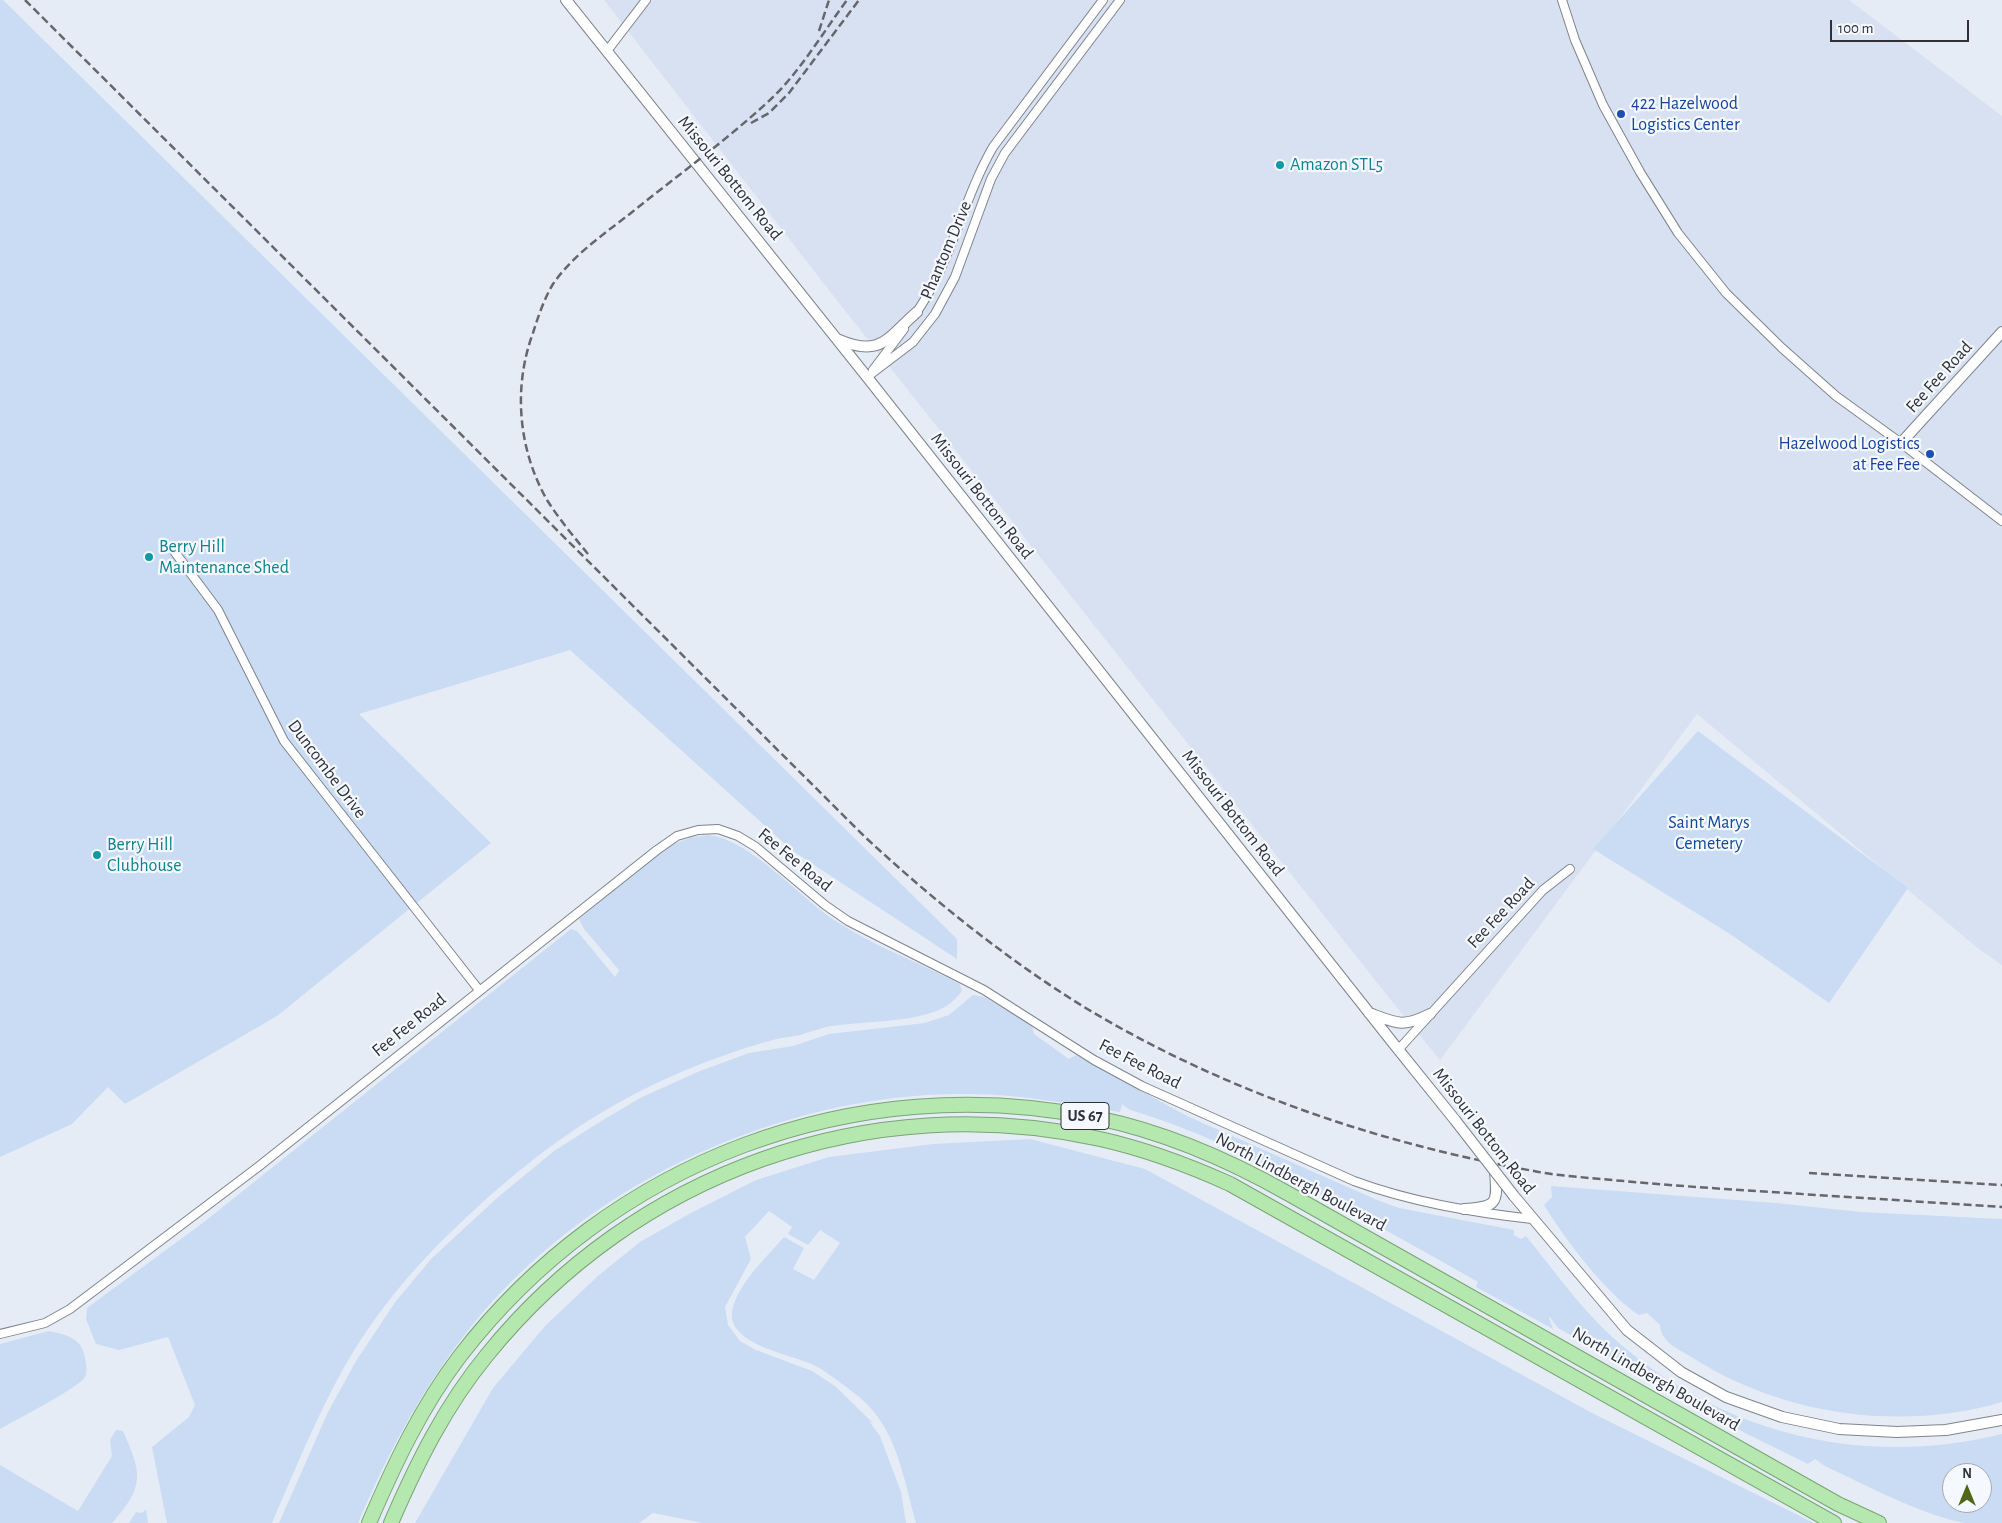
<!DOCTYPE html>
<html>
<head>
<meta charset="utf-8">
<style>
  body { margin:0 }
  #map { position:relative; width:2002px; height:1523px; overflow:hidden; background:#e6ecf5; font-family:"Alegreya Sans",sans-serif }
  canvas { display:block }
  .north { position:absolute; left:1942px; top:1463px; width:50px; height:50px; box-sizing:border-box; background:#f5f9ff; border:1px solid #a6a9ae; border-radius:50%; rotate:0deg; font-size:14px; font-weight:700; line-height:20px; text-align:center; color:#2f3135 }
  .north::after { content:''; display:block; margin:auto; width:18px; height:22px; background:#4f6717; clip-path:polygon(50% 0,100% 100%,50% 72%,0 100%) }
  .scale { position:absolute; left:1830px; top:20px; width:139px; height:22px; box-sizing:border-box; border:2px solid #2f3135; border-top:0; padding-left:6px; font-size:15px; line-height:18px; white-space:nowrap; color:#2f3135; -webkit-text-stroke:4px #f5f9ff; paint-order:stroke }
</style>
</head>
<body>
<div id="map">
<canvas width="2002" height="1523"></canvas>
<div class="north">N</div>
<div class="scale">100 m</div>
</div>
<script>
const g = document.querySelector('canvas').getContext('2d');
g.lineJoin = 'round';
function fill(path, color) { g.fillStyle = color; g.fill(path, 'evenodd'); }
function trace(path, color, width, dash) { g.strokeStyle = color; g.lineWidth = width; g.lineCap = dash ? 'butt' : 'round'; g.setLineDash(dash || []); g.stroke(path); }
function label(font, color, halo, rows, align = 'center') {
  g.font = font + ' "Alegreya Sans",sans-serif'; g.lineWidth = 4.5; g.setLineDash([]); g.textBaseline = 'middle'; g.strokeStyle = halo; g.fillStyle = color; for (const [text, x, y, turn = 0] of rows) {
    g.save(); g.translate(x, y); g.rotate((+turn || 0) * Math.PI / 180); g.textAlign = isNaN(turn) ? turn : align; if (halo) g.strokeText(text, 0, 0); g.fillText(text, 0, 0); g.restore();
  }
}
const built = new Path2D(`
  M604 0H1849L2002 116V965L1980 950 1697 714 1440 1060 1390 999 835 298Z`);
const green = new Path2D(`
  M0 0H3L957 939V959L793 851 570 650 359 714 491 843 277 1016 125 1104 108 1087 72 1124 0 1157Z
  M1698 731 1908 888 1829 1003 1730 934 1593 849Z
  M709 835C752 841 797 895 834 920 873 946 919 962 960 984L962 991C957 998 949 1005 941 1009 910 1023 865 1021 831 1026 821 1028 810 1032 800 1035 791 1037 782 1037 773 1040 739 1049 704 1062 672 1076 595 1110 532 1156 470 1214 418 1262 377 1309 342 1371 315 1420 294 1472 272 1523H167L152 1447 189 1417 195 1405 168 1337 119 1350 96 1344 86 1319 87 1308 204 1222 571 929 577 931 615 977 619 970 584 929 579 919 655 856 674 844 692 837Z
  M973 995 984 997 1032 1025 1034 1034 1069 1059 1076 1055 1187 1116 1377 1200 1399 1208 1514 1230V1235L1521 1239 1526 1236C1553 1269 1578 1305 1609 1334 1717 1433 1860 1469 2002 1434V1523C1990 1523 1976 1523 1964 1523 1919 1514 1866 1485 1825 1466L1815 1459 1808 1464 1745 1433 1558 1328 1550 1317 1549 1318 1553 1329 1476 1287 1478 1282C1433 1256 1387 1231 1342 1206 1273 1168 1205 1132 1130 1110L1122 1104 1120 1112C1071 1104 1023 1095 974 1094 784 1090 578 1185 463 1337 419 1394 386 1457 358 1523H279L328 1412 356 1361 396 1301 432 1258 497 1198 554 1151 598 1123 640 1098 700 1071 749 1053 793 1046 829 1034 925 1023 949 1015ZM1952 1473H1982V1503H1952Z
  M1030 1139 1145 1169 1592 1413 1814 1523H916C904 1481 898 1434 865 1402 855 1393 827 1372 816 1366 794 1354 718 1345 734 1304 743 1278 767 1257 784 1237L804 1248 793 1269 814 1280 840 1243 820 1230 808 1245 788 1234 792 1227 769 1211 745 1237 751 1259 725 1307 728 1325 740 1341 756 1350 812 1371 835 1386 874 1424 869 1421 880 1436 901 1492 906 1523H703L653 1513 639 1523H415L493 1388 545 1326 599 1275 640 1242 689 1214 756 1180 829 1157 933 1144Z
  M1551 1186 1776 1203 1861 1212 2002 1219V1402C1901 1432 1782 1415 1693 1358 1679 1349 1661 1343 1660 1325L1647 1313 1639 1315C1606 1294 1564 1238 1544 1205L1552 1197Z
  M49 1331C67 1335 82 1338 85 1358 86 1365 88 1371 85 1377 80 1387 14 1421 0 1429V1344Z
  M116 1430 123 1431C142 1474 145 1486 112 1523H0V1465L78 1511 112 1456 110 1440Z
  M146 1509 148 1523H129L136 1512 142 1513Z`);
const minor = new Path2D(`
  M1562 0 1575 40 1603 105 1640 172 1678 233 1726 293 1782 348 1836 396 1901 443 2002 521
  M607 51 646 0
  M914 316C951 265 962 201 993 147L1103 0
  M873 370 904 329
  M867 377 913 342 935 314 955 277 991 179 1005 153 1120 0
  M174 551 218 610 284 741 479 990
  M1398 1050 1543 890 1570 869
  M0 1334 45 1323 70 1309 258 1167 657 850 677 836 698 830 718 829 738 836 756 847 825 905 848 921 984 990 1094 1060 1142 1086 1354 1181C1411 1202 1471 1212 1532 1219`);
const tertiary = new Path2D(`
  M566 0 867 377 1393 1043 1455 1120
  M837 339C881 358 886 339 917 312
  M1901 443 2002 332
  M1369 1013C1396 1023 1403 1028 1430 1014
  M1514 1196 1627 1330 1681 1372 1726 1397 1782 1417 1839 1429 1897 1432 1946 1430 2002 1420
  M1464 1209C1497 1207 1498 1204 1495 1172`);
const trunk = new Path2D(`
  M369 1523C394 1465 421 1407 460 1356 610 1161 855 1068 1097 1118 1165 1132 1229 1160 1289 1194L1838 1504 1879 1523
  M391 1523C417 1463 445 1406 487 1355 635 1172 869 1088 1100 1139 1145 1149 1188 1165 1230 1184L1834 1523`);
const rail = new Path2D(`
  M25 0 865 837C933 900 1005 958 1084 1007 1222 1090 1376 1143 1534 1171 1552 1175 1571 1176 1589 1178 1634 1182 1679 1186 1725 1189 1817 1195 1910 1201 2002 1207
  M819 31 829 0
  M751 123 769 113 789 93 859 0
  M588 554C574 537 559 519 547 500 518 449 513 387 533 333 538 317 544 299 553 284 573 255 604 234 631 213 678 175 727 140 771 99 799 73 824 31 847 0
  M1809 1173 2002 1185`);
const tertiaryBridge = new Path2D(`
  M1455 1120 1514 1196`);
const markers = [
  [1621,114,5,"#1a4fb4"],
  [1280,165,5,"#0f9aa8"],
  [1930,454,5,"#1a4fb4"],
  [149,557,5,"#0f9aa8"],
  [97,855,5,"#0f9aa8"]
];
const shields = [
  [1085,1116,48]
];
const shieldNames = [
  ["US 67",1085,1116]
];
const transitNames = [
  ["422 Hazelwood",1631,104],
  ["Logistics Center",1631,125],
  ["Hazelwood Logistics",1920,444,"right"],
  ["at Fee Fee",1920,465,"right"]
];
const cultureNames = [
  ["Amazon STL5",1290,165],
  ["Berry Hill",159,547],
  ["Maintenance Shed",159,568],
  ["Berry Hill",107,845],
  ["Clubhouse",107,866]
];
const streetNames = [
  ["Missouri Bottom Road",730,178,51],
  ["Phantom Drive",946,250,-67],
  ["Fee Fee Road",1939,377,-48],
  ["Missouri Bottom Road",982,496,52],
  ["Duncombe Drive",327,769,53],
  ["Missouri Bottom Road",1233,813,52],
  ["Fee Fee Road",795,860,39],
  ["Fee Fee Road",1501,913,-47],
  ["Fee Fee Road",409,1025,-39],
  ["Fee Fee Road",1140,1064,27],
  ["Missouri Bottom Road",1484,1131,52],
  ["North Lindbergh Boulevard",1301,1182,28],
  ["North Lindbergh Boulevard",1656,1379,30]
];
const parkNames = [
  ["Saint Marys",1709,823],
  ["Cemetery",1709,844]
];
fill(built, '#d8e1f1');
fill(green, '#cadbf4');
trace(minor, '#7f848c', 10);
trace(tertiary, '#7f848c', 12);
trace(trunk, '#7aa476', 16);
trace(minor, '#fff', 8);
trace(tertiary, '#fff', 10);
trace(trunk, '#b4e8ae', 14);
trace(rail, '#64676d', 2.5, [8, 4]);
trace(tertiaryBridge, '#7f848c', 12, []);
trace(tertiaryBridge, '#fff', 10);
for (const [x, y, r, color] of markers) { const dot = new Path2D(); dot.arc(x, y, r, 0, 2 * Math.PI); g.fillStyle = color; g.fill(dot); trace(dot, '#f5f9ff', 2); }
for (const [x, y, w] of shields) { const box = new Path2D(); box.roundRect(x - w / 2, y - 13.5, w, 27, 4); g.fillStyle = '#f5f9ff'; g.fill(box); trace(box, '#2f3135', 1); }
label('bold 16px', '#2f3135', null, shieldNames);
label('18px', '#164399', '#f5f9ff', transitNames, 'left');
label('18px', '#0d838f', '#f5f9ff', cultureNames, 'left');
label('18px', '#2f3135', '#f5f9ff', streetNames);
label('18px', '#0f4997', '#f5f9ff', parkNames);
</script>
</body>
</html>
